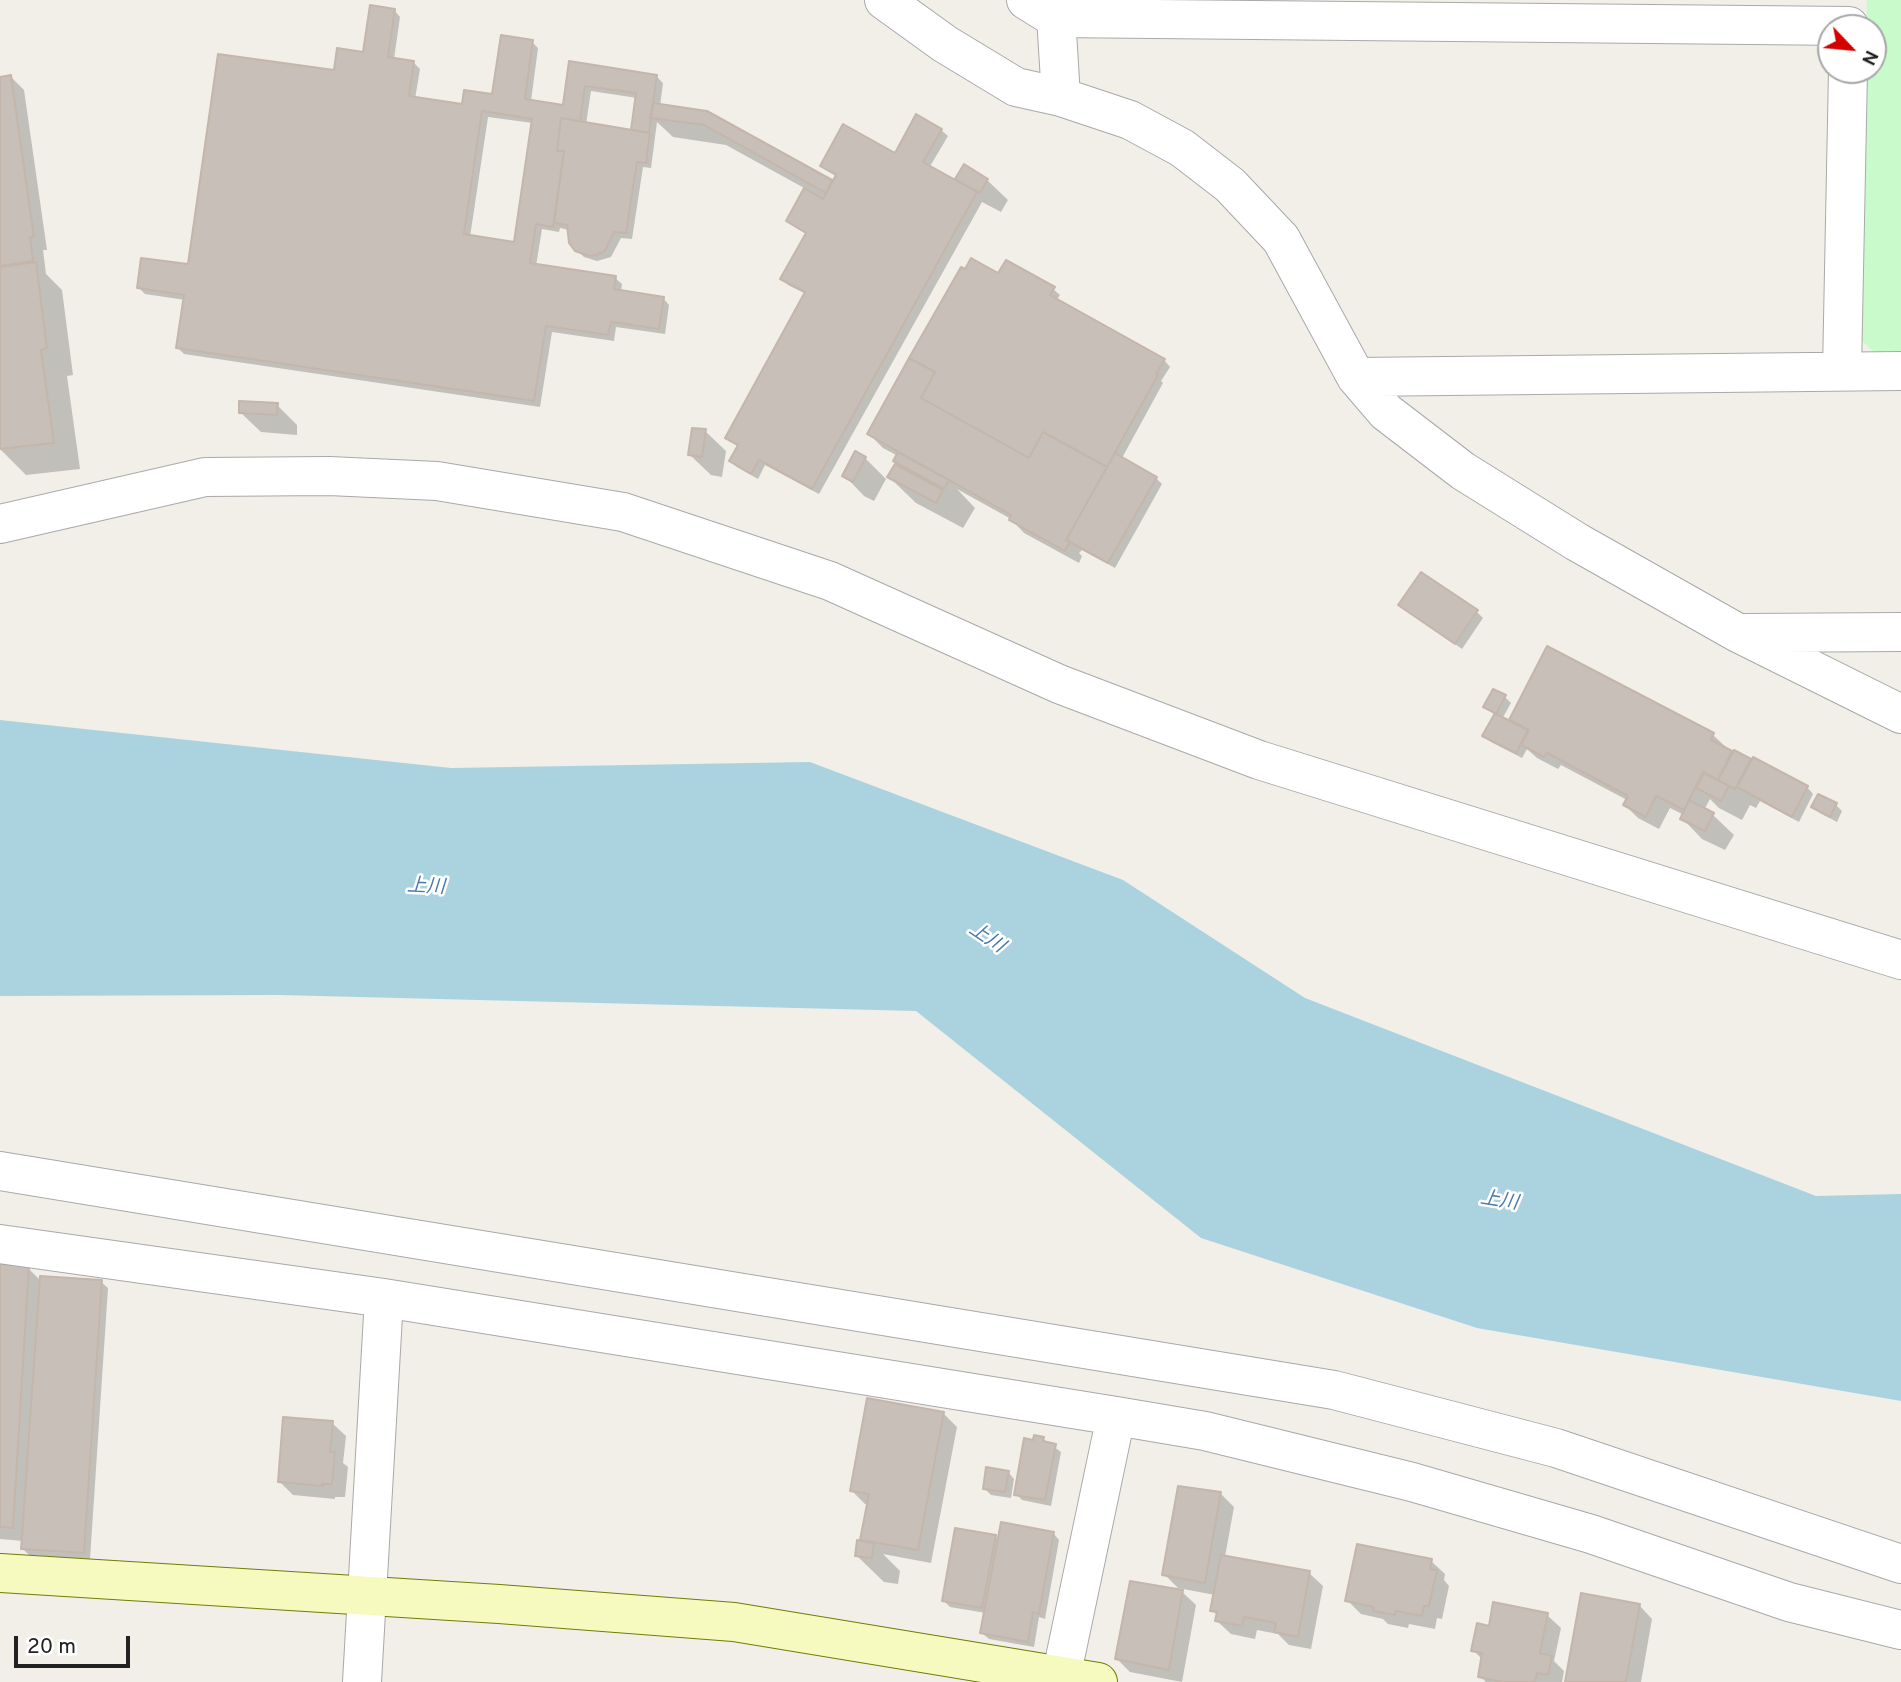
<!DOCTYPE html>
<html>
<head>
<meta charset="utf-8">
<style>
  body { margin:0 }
  #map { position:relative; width:1901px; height:1682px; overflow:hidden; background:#f2efe9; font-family:Overpass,sans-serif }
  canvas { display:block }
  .north { position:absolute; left:1817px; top:14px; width:70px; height:70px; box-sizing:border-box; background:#fff; border:2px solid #a7a7a7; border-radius:50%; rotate:116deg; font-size:19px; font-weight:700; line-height:28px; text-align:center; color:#222 }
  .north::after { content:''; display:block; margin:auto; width:24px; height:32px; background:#d40000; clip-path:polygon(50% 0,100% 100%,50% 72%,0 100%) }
  .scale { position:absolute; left:14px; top:1636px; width:116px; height:32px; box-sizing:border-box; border:4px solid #222; border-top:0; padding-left:9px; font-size:21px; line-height:24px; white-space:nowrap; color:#222; -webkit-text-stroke:5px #fff; paint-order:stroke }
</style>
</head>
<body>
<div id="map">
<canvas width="1901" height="1682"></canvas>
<div class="north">N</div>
<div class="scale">20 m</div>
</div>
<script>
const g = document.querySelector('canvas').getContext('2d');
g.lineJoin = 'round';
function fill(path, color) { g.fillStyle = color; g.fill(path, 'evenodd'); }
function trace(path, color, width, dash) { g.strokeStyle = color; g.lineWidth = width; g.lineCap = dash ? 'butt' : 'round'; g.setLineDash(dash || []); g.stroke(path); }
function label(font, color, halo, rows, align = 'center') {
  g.font = font + ' Overpass,"Noto Sans JP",sans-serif'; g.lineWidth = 5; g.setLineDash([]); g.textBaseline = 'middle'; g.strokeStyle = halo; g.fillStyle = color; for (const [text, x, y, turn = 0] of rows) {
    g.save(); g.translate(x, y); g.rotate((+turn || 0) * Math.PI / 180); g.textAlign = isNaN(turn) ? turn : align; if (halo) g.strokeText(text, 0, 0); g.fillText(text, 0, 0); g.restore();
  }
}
const park = new Path2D(`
  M1867 0H1901V355H1877L1861 340 1865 70H1873V28H1866Z`);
const water = new Path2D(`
  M0 720 451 768 810 762 1123 880 1305 998 1816 1196 1901 1194V1401L1477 1328 1201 1238 916 1011 279 995 0 996Z`);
const shadow = new Path2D(`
  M394 10 400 17 394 59 413 62 420 69 415 99 463 106 494 96 532 42 538 48 531 101 564 107 570 63 656 76 663 83 660 106 706 112 833 183 837 177 822 166 896 155 941 130 948 136 929 168 964 186 957 179 987 180 1008 200 1001 212 982 202 819 494 765 465 758 479 737 467 731 461 739 447 727 438 806 294 788 285 782 278 807 234 788 221 806 189 726 145 673 137 657 122 651 168 643 167 632 239 621 238 611 257 597 261 584 257 577 250 569 230 560 228 559 232 542 229 536 266 615 278 622 284 621 292 663 298 669 305 665 334 616 327 614 341 552 332 540 407 184 354 178 348 185 300 145 294 139 288 190 266 335 72 365 54ZM591 91 637 98 632 132 586 124ZM488 117 533 123 516 244 470 237Z
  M11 77 24 90 47 250H43L46 274 62 290 73 375 67 376 80 469 26 475 0 449V78Z
  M999 275 1053 289 1060 295 1056 301 1164 360 1170 367 1161 381 1163 383 1122 458 1156 478 1162 484 1115 568 1082 550 1079 553 1082 556 1079 563 1024 533 1011 519 957 489 975 508 963 528 916 503 889 477 905 470 895 460 898 456 883 448 869 434Z
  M277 405 297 425V435L261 432 240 412Z
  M705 431 726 451 722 477 711 475 690 455Z
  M865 458 886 479 874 501 864 496 844 475Z
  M1401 605 1477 612 1483 618 1462 649Z
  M1548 648 1713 735 1727 748 1726 750 1733 755 1734 752 1807 787 1813 794 1799 822 1760 801 1756 808 1750 805 1742 820 1719 808 1710 799 1704 810 1713 815 1734 835 1725 850 1702 839 1682 818 1684 815 1670 808 1659 829 1638 818 1625 805 1627 800 1561 765 1558 769 1537 758 1527 749 1522 758 1491 742 1485 736 1495 715 1485 707 1505 697 1511 703 1502 719 1518 726 1511 719Z
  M1836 805 1842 811 1837 822 1820 813 1813 807Z
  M0 1266 28 1268 41 1281 101 1282 108 1288 90 1559 29 1555 23 1549V1541L0 1539Z
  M943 1413 957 1427 931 1563 883 1554 900 1571 898 1584 884 1582 857 1556 867 1544 862 1539 869 1504H865L851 1490Z
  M332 1423 346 1436 343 1463 348 1467 345 1497H335V1499L293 1495 280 1482Z
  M1043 1439 1061 1452 1051 1506 1022 1500 1016 1494 1034 1442Z
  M1008 1472 1014 1479 1011 1498 991 1495 984 1488Z
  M1221 1494 1234 1507 1225 1557 1309 1573 1323 1586 1311 1649 1289 1645 1278 1634 1257 1630 1255 1639 1231 1634 1217 1621 1218 1616 1212 1610 1215 1595 1178 1588 1196 1605 1182 1682 1130 1672 1117 1659 1182 1592 1164 1574Z
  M1053 1533 1059 1540 1045 1619 1039 1617 1034 1647 989 1639 982 1633 986 1613 950 1607 944 1601 995 1536 999 1540Z
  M1431 1561 1445 1574 1444 1580 1449 1586 1442 1619 1437 1618 1435 1629 1409 1624 1408 1628 1388 1624 1383 1619 1361 1614 1347 1600Z
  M1639 1605 1652 1619 1641 1682H1567Z
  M1547 1615 1561 1628 1554 1661 1564 1671 1562 1682H1486L1480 1676 1483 1660 1473 1650 1490 1628Z`);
const building = new Path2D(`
  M370 5 395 9 388 57 414 61 409 96 462 104 464 90 492 94 501 35 533 40 525 99 563 105 569 61 657 75 649 133 631 130 636 93 585 86 580 121 561 118 557 151H564L553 227 536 224 530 263 616 276 614 289 664 297 659 329 611 322 608 335 546 326 534 401 176 348 184 295 137 288 141 258 188 264 218 54 334 70 337 48 363 52ZM482 111 532 119 514 242 464 234Z
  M11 75 34 237H30L33 261 0 266V77Z
  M653 103 707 111 832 180 826 193 704 125 650 118Z
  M916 114 942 129 923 162 977 192 812 489 759 460 751 474 729 461 738 445 725 438 805 292 780 279 806 233 786 221 804 188 823 199 836 175 820 166 843 124 895 153Z
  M561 118 650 133 646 163 637 162 626 233 614 232 605 251 596 255 589 256 575 251 569 243 567 225 554 223 564 151H557Z
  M964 164 988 179 980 193 955 179Z
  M971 258 998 273 1006 260 1055 287 1050 295 1165 359 1156 374 1158 375 1107 467 1043 432 1029 458 921 398 935 372 909 358 961 267 965 269Z
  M36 262 47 348 41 350 54 443 0 449V267Z
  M909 358 935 372 921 398 1029 458 1043 432 1107 467 1066 540 1070 541 1065 551 1009 520 1011 515 867 434Z
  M239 401 278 403 277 415 239 413Z
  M692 428 706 429 702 457 688 455Z
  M855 451 866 457 853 482 842 476Z
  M898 452 949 480 944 489 893 461Z
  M1115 453 1157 477 1108 563 1066 540Z
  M895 464 943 490 936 503 887 477Z
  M1421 572 1478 610 1455 644 1398 605Z
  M1547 646 1714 733 1711 740 1732 751 1718 780 1703 772 1684 810 1656 796 1646 817 1623 805 1628 796 1547 753 1544 757 1521 745 1529 730 1509 720Z
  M1493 689 1506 695 1496 714 1528 730 1516 753 1482 736 1495 713 1483 707Z
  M1734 750 1751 759 1735 789 1718 780Z
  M1753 757 1808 786 1792 817 1737 787Z
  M1704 773 1729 786 1721 801 1696 788Z
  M1818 794 1837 803 1830 817 1811 807Z
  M1689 800 1714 813 1705 831 1680 819Z
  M0 1264 29 1266 13 1528 0 1527Z
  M40 1276 102 1280 84 1553 21 1549Z
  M867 1398 944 1412 918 1550 860 1540 869 1494 850 1491Z
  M283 1417 333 1421 330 1452H335L332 1484H322L323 1486 278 1482Z
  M1034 1435 1044 1437 1043 1441 1056 1444 1045 1500 1014 1495 1024 1438 1033 1440Z
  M986 1467 1009 1471 1005 1492 983 1489Z
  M1178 1486 1221 1492 1205 1583 1162 1575Z
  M1001 1522 1054 1532 1039 1614 1033 1612 1028 1642 980 1633Z
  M955 1528 996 1535 982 1608 942 1601Z
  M857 1540 874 1543 872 1558 855 1556Z
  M1357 1544 1432 1559 1430 1569 1437 1570 1429 1606H1424L1422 1616 1396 1611 1395 1615 1373 1611 1374 1607 1345 1601Z
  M1221 1555 1310 1571 1298 1637 1274 1632 1276 1623 1244 1617 1242 1626 1215 1621 1217 1612 1210 1611Z
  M1130 1581 1183 1590 1169 1670 1115 1659Z
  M1581 1593 1640 1604 1626 1682H1565Z
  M1493 1602 1548 1613 1540 1653 1552 1656 1548 1675 1537 1673 1535 1682H1503L1478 1677 1482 1653 1471 1651 1477 1623 1489 1626Z`);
const street = new Path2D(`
  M884 0 945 44 1016 87 1061 97 1130 120 1182 148 1230 185 1281 239 1356 377 1386 412 1463 471 1577 542 1738 633 1901 714
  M1026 0 1055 18 1849 26
  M1055 0 1061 97
  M1842 371 1848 70
  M1356 377 1901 371
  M0 524 205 477 329 476 437 481 623 512 830 581 1059 684 1259 760 1901 960
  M1746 633 1901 632
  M0 1171 1334 1390 1556 1448 1901 1564
  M0 1244 384 1298 1116 1416 1060 1682
  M1116 1416 1205 1431 1412 1482 1591 1534 1789 1602 1901 1630
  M362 1682 384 1298`);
const secondary = new Path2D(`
  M0 1573 499 1604 734 1622 1098 1682`);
const waterNames = [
  ["上川",426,888,3],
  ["上川",986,939,34],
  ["上川",1499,1202,9]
];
fill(park, '#c8facc');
fill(water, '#aad3df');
fill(shadow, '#0003');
fill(building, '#c7bfb8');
trace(building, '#c4b6ab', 2);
trace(street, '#a9a9a9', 40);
trace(secondary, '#707d05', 40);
trace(street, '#fff', 38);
trace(secondary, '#f7fabf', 38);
label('italic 19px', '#4a7aab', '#fff', waterNames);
</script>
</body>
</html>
